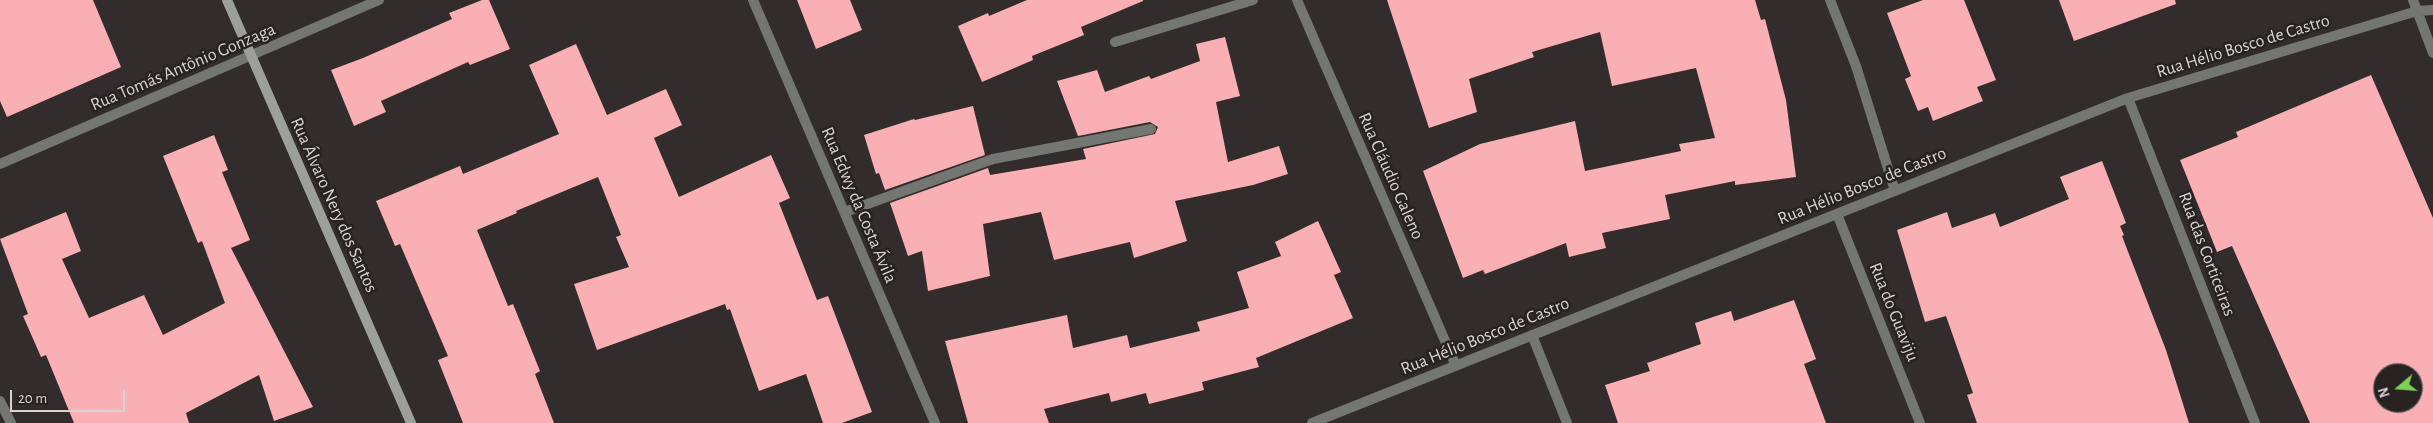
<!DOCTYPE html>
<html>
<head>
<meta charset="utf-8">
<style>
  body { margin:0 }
  #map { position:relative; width:2433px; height:423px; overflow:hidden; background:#322c2c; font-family:"Alegreya Sans",sans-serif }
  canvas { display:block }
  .north { position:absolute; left:2373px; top:363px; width:50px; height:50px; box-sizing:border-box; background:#282222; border:1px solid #6e6969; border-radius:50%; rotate:252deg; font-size:14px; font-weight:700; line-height:20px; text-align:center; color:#d8d4d4 }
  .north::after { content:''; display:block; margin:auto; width:18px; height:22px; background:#7dd154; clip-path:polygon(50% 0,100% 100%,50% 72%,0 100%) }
  .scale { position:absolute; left:10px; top:390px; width:115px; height:22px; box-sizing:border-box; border:2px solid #d8d4d4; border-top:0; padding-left:6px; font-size:15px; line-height:18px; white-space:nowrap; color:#d8d4d4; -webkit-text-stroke:4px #282222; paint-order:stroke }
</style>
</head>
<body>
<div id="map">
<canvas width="2433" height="423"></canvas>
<div class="north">N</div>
<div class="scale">20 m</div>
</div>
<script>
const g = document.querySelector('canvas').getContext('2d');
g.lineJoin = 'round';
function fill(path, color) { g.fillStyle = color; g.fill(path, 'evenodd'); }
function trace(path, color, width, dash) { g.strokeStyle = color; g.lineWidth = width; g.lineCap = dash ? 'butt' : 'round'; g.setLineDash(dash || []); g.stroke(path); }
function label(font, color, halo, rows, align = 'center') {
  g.font = font + ' "Alegreya Sans",sans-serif'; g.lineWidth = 5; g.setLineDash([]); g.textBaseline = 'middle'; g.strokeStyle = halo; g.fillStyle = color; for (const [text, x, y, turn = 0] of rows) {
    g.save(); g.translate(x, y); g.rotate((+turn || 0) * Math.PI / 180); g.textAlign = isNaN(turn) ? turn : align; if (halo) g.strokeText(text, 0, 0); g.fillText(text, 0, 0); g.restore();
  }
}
const building = new Path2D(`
  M0 0H93L121 67 7 117 0 101Z
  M482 0H489L510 49 470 65 468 62 381 101 386 112 354 126 331 70 363 58 452 19 449 13Z
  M797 0H850L862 30 816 49Z
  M1027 0H1143V1L1081 27 1084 35 1032 56 1033 60 982 82 958 26 988 13 989 16Z
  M1387 0H1755L1761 20 1765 19 1786 100 1796 177 1735 185V181L1665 195 1670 219 1602 233 1606 248 1569 257 1566 243 1485 274 1483 270 1463 278 1423 171 1480 144 1575 121 1585 171 1681 151 1679 144 1715 138 1696 68 1612 86 1600 32 1532 52 1534 57 1469 79 1477 112 1429 128Z
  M1923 0H1964L1996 80 1977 87 1983 101 1933 121 1928 107 1918 111 1905 79 1911 76 1887 13Z
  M2059 0H2175L2176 4 2074 41Z
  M1225 37 1240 96 1216 102 1228 162 1279 146 1288 174 1253 185 1175 201 1187 241 1134 258 1130 242 1054 260 1041 212 983 224 990 276 928 291 922 251 908 256 890 203 988 168 990 175 1086 159 1083 149 1155 134 1158 127 1150 122 1078 136 1057 81 1097 70 1105 92 1149 76 1151 79 1200 61 1196 44Z
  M576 44 607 115 666 89 682 125 654 138 679 197 771 155 790 198 779 203 817 300 828 296 872 412 842 423H823L806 374 759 391 730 309 727 310 725 304 597 350 574 284 629 267 616 237 621 235 598 177 516 211 517 213 477 230 508 306 513 304 540 371 535 374 554 423H463L438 360 448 356 400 244 395 246 376 201 460 166 463 174 559 134 529 65Z
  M2371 75 2433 218V423H2310L2232 246 2217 252 2180 160 2238 137 2236 132ZM2383 373H2413V403H2383Z
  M973 106 985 155 885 190 879 173 876 174 864 135 914 119 915 120Z
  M214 135 228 170 222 172 250 240 231 248 313 407 274 421 259 375 186 413 189 423H74L46 355 41 357 23 316 28 314 0 239 66 212 81 251 62 259 89 318 144 295 163 335 225 303 202 241 198 243 163 156Z
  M2102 161 2126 223 2120 226 2124 235 2122 236 2166 350 2189 423H1977L1967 395 1973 393 1946 316 1925 322 1897 230 1947 212 1952 228 1995 213 2000 227 2069 199 2060 177Z
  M1318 221 1341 272 1334 275 1353 318 1256 358 1259 367 1202 382 1204 390 1149 404 1146 393 1111 402 1109 393 1044 409 1049 423H968L945 341 1067 315 1073 348 1127 335 1130 348 1200 331 1197 322 1249 308 1237 272 1281 256 1275 242Z
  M1794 300 1816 359 1804 364 1826 423H1618L1605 385 1650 371 1647 363 1701 344 1695 323 1731 311 1734 321Z`);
const minor = new Path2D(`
  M753 0 935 423
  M1297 0 1456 366
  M1830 0 1856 66 1895 191
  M2413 0 2433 53
  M1115 42 1253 0
  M2128 98 2255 423
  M0 164 379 0
  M845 212 993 159 1151 129
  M1837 214 1920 423
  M1532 335 1567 423
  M0 401 11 423
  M1312 423 2128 98 2417 11 2433 10`);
const secondary = new Path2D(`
  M227 0 411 423`);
const streetNames = [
  ["Rua Hélio Bosco de Castro",2243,46,-17],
  ["Rua Tomás Antônio Gonzaga",183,67,-23],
  ["Rua Cláudio Galeno",1391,176,66],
  ["Rua Hélio Bosco de Castro",1862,186,-22],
  ["Rua Álvaro Nery dos Santos",334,205,66],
  ["Rua Edwy da Costa Ávila",859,205,67],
  ["Rua das Corticeiras",2207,254,69],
  ["Rua do Guaviju",1894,312,68],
  ["Rua Hélio Bosco de Castro",1485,336,-22]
];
fill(building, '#f9afb4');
trace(minor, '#747674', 10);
trace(secondary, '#9c9f9b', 10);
label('18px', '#d8d4d4', '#282222', streetNames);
</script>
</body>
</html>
